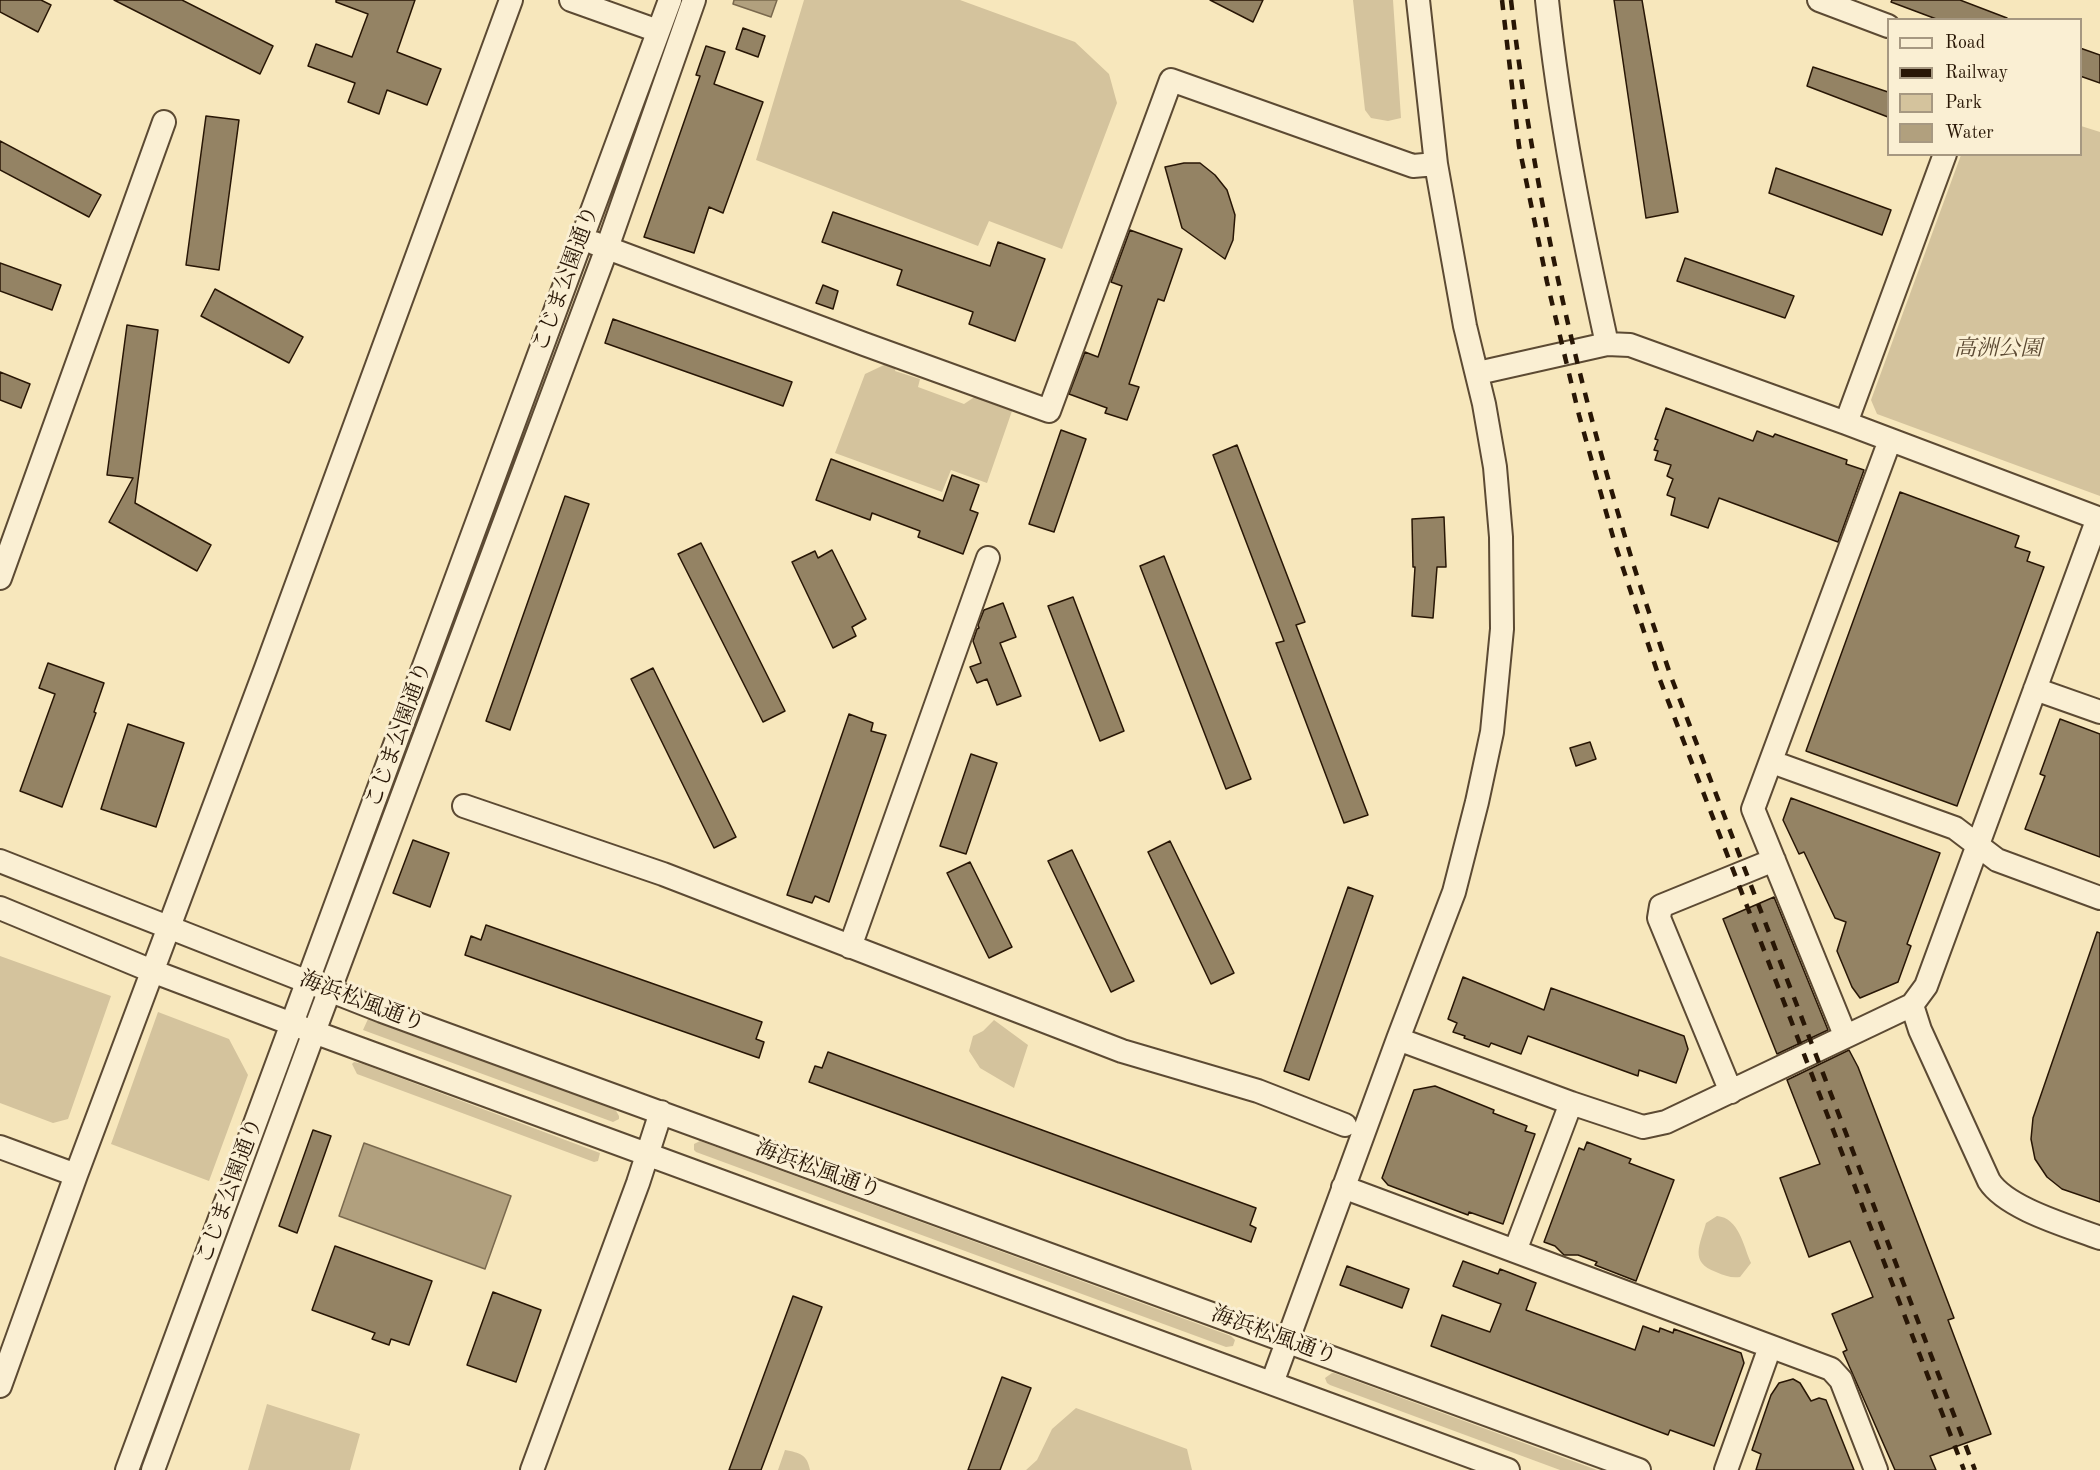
<!DOCTYPE html>
<html>
<head>
<meta charset="utf-8">
<style>
  body { margin:0 }
  #map { position:relative; width:2100px; height:1470px; overflow:hidden; background:#f7e7bc; font-family:"Old Standard TT",serif }
  canvas { display:block }
  .legend { position:absolute; left:1887px; top:18px; width:195px; height:138px; box-sizing:border-box; background:#faefd3; border:2px solid #a69881; margin:0; padding:8px 10px; list-style:none; font-size:18px; color:#281605 }
  .legend li { display:flex; align-items:center; gap:12px; height:30px }
  .legend b { width:30px; border:2px solid #a69881 }
</style>
</head>
<body>
<div id="map">
<canvas width="2100" height="1470"></canvas>
<ul class="legend">
<li><b style="height:8px;background:#faefd3"></b>Road</li>
<li><b style="height:8px;background:#281605"></b>Railway</li>
<li><b style="height:16px;background:#d4c39d"></b>Park</li>
<li><b style="height:16px;background:#b1a07e"></b>Water</li>
</ul>
</div>
<script>
const g = document.querySelector('canvas').getContext('2d');
g.lineJoin = 'round';
function fill(path, color) { g.fillStyle = color; g.fill(path, 'evenodd'); }
function trace(path, color, width, dash) { g.strokeStyle = color; g.lineWidth = width; g.lineCap = dash ? 'butt' : 'round'; g.setLineDash(dash || []); g.stroke(path); }
function label(font, color, halo, rows, align = 'center') {
  g.font = font + ' "Old Standard TT","Noto Serif JP",serif'; g.lineWidth = 6; g.setLineDash([]); g.textBaseline = 'middle'; g.strokeStyle = halo; g.fillStyle = color; for (const [text, x, y, turn = 0] of rows) {
    g.save(); g.translate(x, y); g.rotate((+turn || 0) * Math.PI / 180); g.textAlign = isNaN(turn) ? turn : align; if (halo) g.strokeText(text, 0, 0); g.fillText(text, 0, 0); g.restore();
  }
}
const green = new Path2D(`
  M804 0H960L1075 42 1109 74 1117 103 1062 249 989 221 978 246 756 160Z
  M1353 0H1393L1401 118 1388 121 1371 118 1365 110Z
  M2081 126 2100 132V496L1877 414 1871 400 1961 155 2080 154Z
  M884 365 896 367 895 371 920 379 918 387 964 404 976 396 1012 411 987 483 951 470 942 492 835 453 865 374Z
  M0 956 111 996 68 1119 53 1123 0 1103Z
  M158 1012 229 1039 248 1075 209 1181 111 1144Z
  M368 1019 615 1109 619 1116V1119L613 1122 363 1030Z
  M994 1020 1028 1045 1014 1088 980 1068 969 1051 973 1036 983 1031Z
  M354 1062 363 1064 600 1153 598 1161 594 1162 357 1074 352 1064Z
  M700 1141 1231 1336 1235 1340 1233 1346 1226 1347 696 1152 694 1150V1144Z
  M1717 1216C1739 1218 1743 1245 1751 1263L1740 1277C1731 1278 1725 1276 1716 1272 1689 1262 1700 1245 1706 1223Z
  M1332 1373H1334L1597 1470H1560L1330 1385 1327 1383 1325 1378Z
  M267 1404 360 1434 350 1470H248Z
  M1076 1408 1187 1449 1192 1470H1026L1037 1460 1052 1429Z
  M785 1450C800 1453 807 1454 810 1470H778Z`);
const water = new Path2D(`
  M734 0H777L771 17 733 4Z
  M364 1143 511 1196 485 1269 339 1216Z`);
const building = new Path2D(`
  M0 0H41L51 5 38 32 0 12Z
  M114 0H182L273 46 260 74Z
  M336 0H415L397 52 441 69 427 105 387 90 379 114 348 102 355 83 308 66 316 44 352 57 368 14 336 2Z
  M1210 0H1263L1253 22Z
  M1614 0H1642L1678 212 1646 218Z
  M1892 0H1960L2007 18V20H1939L1891 2Z
  M743 28 765 36 758 57 736 49Z
  M706 46 725 52 714 84 763 102 723 213 709 207 694 253 644 237 700 76 696 75Z
  M2080 48 2100 55V83L2080 76Z
  M1813 67 1888 92V117L1807 86Z
  M206 116 239 120 219 270 186 265Z
  M0 141 101 195 89 217 0 170Z
  M1184 163H1200L1215 175 1227 190 1235 215 1233 240 1225 259 1182 228 1165 167Z
  M1776 168 1891 210 1882 235 1769 193Z
  M833 212 990 266 998 242 1045 259 1015 341 969 324 973 312 897 285 902 270 822 242Z
  M1130 230 1182 249 1164 301 1158 299 1129 384 1139 387 1127 420 1105 413 1107 408 1069 394 1085 352 1098 357 1122 286 1111 282Z
  M1685 258 1794 296 1785 318 1677 281Z
  M0 263 61 285 52 310 0 291Z
  M823 285 838 291 833 309 816 303Z
  M215 289 303 337 289 363 201 316Z
  M613 319 792 382 783 406 605 343Z
  M127 325 158 330 135 503 211 545 197 571 109 522 133 478 107 475Z
  M0 372 30 384 21 408 0 400Z
  M1666 408 1753 441 1757 431 1773 437 1775 434 1847 460 1846 464 1864 470 1838 542 1719 498 1708 528 1671 515 1675 498 1667 495 1673 479 1667 476 1671 465 1655 460 1658 451 1654 450 1658 440 1655 439Z
  M1061 430 1086 439 1054 532 1029 524Z
  M1237 445 1305 622 1296 625 1368 815 1344 823 1276 643 1284 641 1213 455Z
  M831 459 943 501 952 475 979 485 970 510 978 513 963 554 918 537 920 531 872 513 870 520 816 500Z
  M1900 492 2019 536 2015 547 2030 552 2027 561 2044 567 1957 806 1806 751Z
  M565 496 589 504 510 730 486 721Z
  M1444 517 1446 567H1437L1433 618 1412 616 1415 567H1413L1412 519Z
  M701 543 785 711 763 722 678 554Z
  M832 550 866 619 852 627 856 636 833 648 792 562 815 551 818 558Z
  M1164 556 1251 779 1226 789 1140 566Z
  M1073 597 1124 731 1100 741 1048 606Z
  M1003 603 1016 637 1000 643 1021 696 997 705 987 679 977 683 970 667 981 663 973 641 977 629 979 628 978 625 984 610Z
  M48 663 104 683 94 712 96 713 62 807 20 791 55 694 39 688Z
  M653 668 736 837 714 848 631 679Z
  M849 714 873 723 871 731 886 735 829 902 815 896 812 903 787 895Z
  M2060 719 2100 734V857L2025 829 2045 776 2040 774Z
  M128 724 184 743 156 827 101 809Z
  M1590 742 1596 759 1576 766 1570 748Z
  M971 754 997 763 966 854 940 846Z
  M1791 798 1940 853 1907 944 1911 946 1898 982 1860 998 1852 987 1837 951 1846 922 1835 918 1804 852 1799 854 1783 820Z
  M413 840 449 853 430 907 393 893Z
  M1170 841 1234 973 1211 984 1148 852Z
  M1072 850 1134 981 1111 992 1048 861Z
  M970 862 1012 947 989 958 947 873Z
  M1348 887 1373 896 1309 1080 1284 1071Z
  M1774 897 1828 1030 1777 1054 1723 919Z
  M486 925 762 1022 756 1039 764 1042 759 1058 465 955 471 936 481 940Z
  M2097 932 2100 933V1202L2062 1189 2047 1177 2035 1159 2031 1139 2033 1118Z
  M1463 977 1544 1010 1551 988 1684 1036 1688 1049 1676 1083 1639 1070 1638 1076 1528 1036 1521 1054 1491 1043 1489 1047 1464 1038 1465 1036 1453 1032 1457 1023 1448 1019Z
  M1849 1050 1858 1067 1954 1318 1948 1320 1991 1434 1930 1456 1936 1470H1895L1843 1352 1847 1350 1832 1314 1873 1297 1850 1241 1809 1257 1780 1178 1820 1164 1787 1080Z
  M828 1052 1256 1208 1250 1225 1256 1228 1251 1242 809 1082 815 1066 822 1068Z
  M1435 1086 1494 1110 1493 1113 1527 1126 1525 1131 1535 1134 1503 1224 1469 1212 1468 1215 1388 1185 1382 1178 1414 1090Z
  M313 1130 331 1136 297 1233 279 1226Z
  M1587 1142 1631 1159 1629 1163 1674 1180 1636 1281 1595 1265 1597 1262 1578 1255H1564L1555 1246 1544 1242 1579 1148 1584 1150Z
  M335 1246 432 1281 409 1345 391 1339 389 1345 372 1339 375 1333 312 1310Z
  M1463 1261 1498 1274 1500 1269 1536 1283 1526 1310 1635 1350 1643 1326 1659 1332 1660 1328 1673 1333 1674 1329 1741 1353 1744 1363 1714 1446 1670 1430 1668 1435 1431 1346 1442 1315 1490 1332 1501 1304 1453 1286Z
  M1347 1266 1409 1289 1402 1308 1340 1285Z
  M493 1292 541 1310 516 1382 467 1365Z
  M793 1296 822 1307 761 1470H729Z
  M1002 1377 1031 1388 1000 1470H968Z
  M1793 1379 1800 1383 1811 1401 1819 1398 1826 1400 1854 1470H1756L1761 1454 1752 1450 1771 1395 1779 1383Z`);
const minor = new Path2D(`
  M571 0 658 31
  M1547 0C1559 116 1582 230 1607 344
  M1819 0 1888 26
  M594 243 864 344 1049 411 1171 80 1413 166 1436 164
  M1478 373 1607 344 1630 345 1846 423 2100 519
  M1846 423 1945 154
  M0 578 164 122
  M2035 689 2100 712
  M1772 762 1955 828 1997 860 2100 898
  M464 806 663 874 1122 1051 1258 1091 1345 1125
  M0 861 382 1011 1639 1470
  M0 908 152 971 292 1024 1508 1470
  M850 947 988 558
  M1912 1005 1920 1030 1989 1181C2007 1209 2069 1226 2100 1238
  M1845 1035 1753 809 1890 440
  M1398 1039 1571 1103 1643 1127 1666 1122 1912 1005 1926 986 2098 518
  M1731 1092 1659 918 1661 906 1774 860
  M0 1147 76 1175
  M1343 1187 1831 1369 1841 1380 1876 1470
  M1515 1251 1571 1103
  M1272 1383 1398 1039 1454 892 1477 802 1492 732 1502 629 1501 537 1495 467 1484 404 1465 326 1436 164 1418 0
  M0 1386 76 1175 266 668 511 0
  M127 1470 670 0
  M153 1470 314 1032 607 248 694 0
  M532 1470 638 1183 661 1112
  M1726 1470 1770 1347`);
const rail = new Path2D(`
  M1502 0 1519 146 1547 282 1579 415 1615 544 1660 680 1964 1470
  M1511 0C1532 183 1573 364 1626 540 1639 585 1655 629 1670 674L1975 1470`);
const streetNames = [
  ["こじま公園通り",566,279,-70],
  ["こじま公園通り",399,735,-70],
  ["海浜松風通り",362,1002,21],
  ["海浜松風通り",818,1170,20],
  ["こじま公園通り",230,1191,-70],
  ["海浜松風通り",1274,1336,20]
];
const parkNames = [
  ["高洲公園",1998,349]
];
fill(green, '#d4c39d');
fill(water, '#b1a07e');
trace(water, '#7a694e', 1.5);
fill(building, '#948364');
trace(building, '#281605', 1.5);
trace(minor, '#5c4a33', 26);
trace(minor, '#faefd3', 22);
trace(rail, '#281605', 4.5, [10, 10]);
label('22px', '#281605', '#faefd3', streetNames);
label('italic 22px', '#5c4a33', '#faefd3', parkNames);
</script>
</body>
</html>
